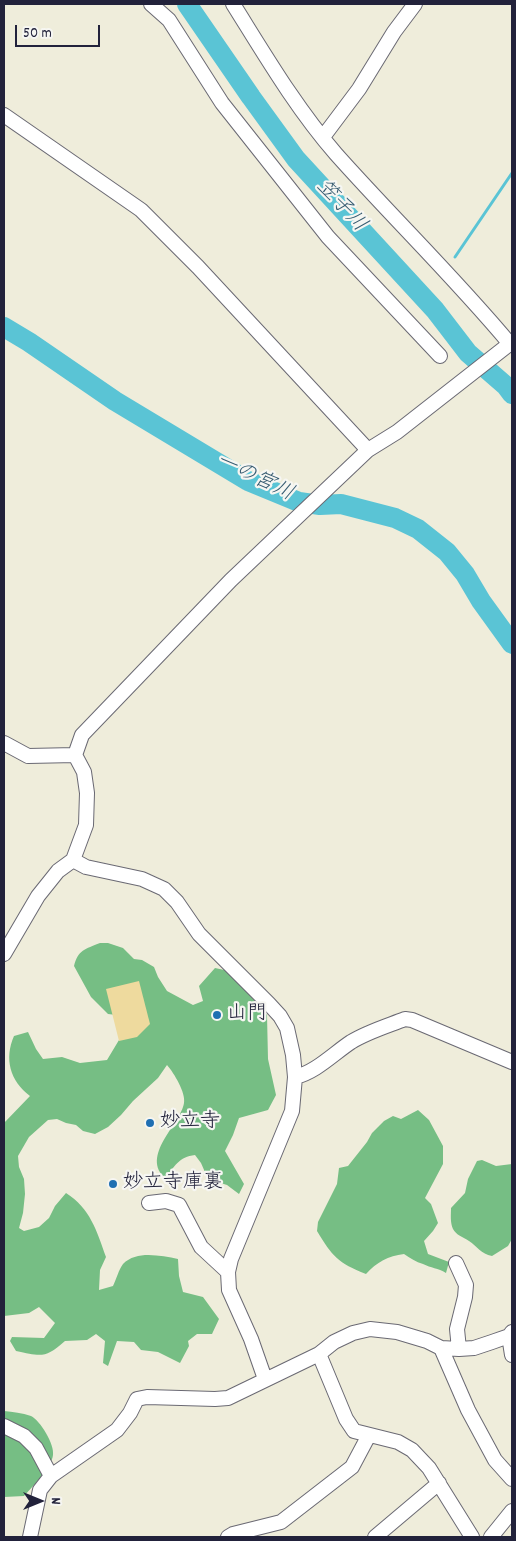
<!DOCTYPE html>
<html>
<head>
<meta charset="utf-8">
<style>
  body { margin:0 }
  #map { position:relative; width:516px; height:1541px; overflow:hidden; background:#efeddb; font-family:Dekko,sans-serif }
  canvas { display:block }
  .frame { position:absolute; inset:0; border:5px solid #22223b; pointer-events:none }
  .north { position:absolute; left:15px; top:1476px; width:50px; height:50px; -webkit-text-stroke:4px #f6f6f2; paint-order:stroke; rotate:90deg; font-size:14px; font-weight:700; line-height:20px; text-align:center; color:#22223b }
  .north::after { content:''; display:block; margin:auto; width:18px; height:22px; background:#22223b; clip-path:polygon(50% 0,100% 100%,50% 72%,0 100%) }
  .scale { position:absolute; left:15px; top:25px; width:85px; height:22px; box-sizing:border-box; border:2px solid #22223b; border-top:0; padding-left:6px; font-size:15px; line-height:18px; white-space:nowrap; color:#22223b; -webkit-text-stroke:4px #f6f6f2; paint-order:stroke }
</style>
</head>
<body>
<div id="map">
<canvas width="516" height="1541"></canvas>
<div class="frame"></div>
<div class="north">N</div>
<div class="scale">50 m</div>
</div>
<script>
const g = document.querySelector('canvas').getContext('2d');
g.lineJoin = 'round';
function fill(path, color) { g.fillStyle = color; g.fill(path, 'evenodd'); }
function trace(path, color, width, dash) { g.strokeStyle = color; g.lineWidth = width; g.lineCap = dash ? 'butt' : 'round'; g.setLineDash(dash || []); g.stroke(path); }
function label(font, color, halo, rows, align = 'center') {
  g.font = font + ' Dekko,"Klee One",sans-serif'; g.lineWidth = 4.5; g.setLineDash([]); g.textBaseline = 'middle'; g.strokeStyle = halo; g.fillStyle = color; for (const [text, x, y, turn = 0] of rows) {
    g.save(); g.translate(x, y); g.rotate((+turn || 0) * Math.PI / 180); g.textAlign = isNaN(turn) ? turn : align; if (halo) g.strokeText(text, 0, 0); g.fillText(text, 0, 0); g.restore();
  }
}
const forest = new Path2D(`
  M100 943H108L123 948 134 959 142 960 154 967 158 977 167 991 193 1005 203 1001 199 986 215 968 229 971 267 1015 268 1059 276 1095 268 1110 239 1118 233 1135 225 1151 244 1184 239 1194 227 1185 208 1179 201 1163 195 1155C179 1157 174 1166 166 1179 139 1156 181 1124 184 1103 186 1093 174 1073 167 1065L158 1078 133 1101 121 1115 108 1127 95 1134 83 1131 76 1125 66 1123 57 1119 48 1120 29 1137 18 1156 19 1167 24 1179 25 1194 23 1213 19 1228 24 1231 39 1227 49 1218 55 1206 66 1193C90 1208 97 1231 106 1257L100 1270 99 1290 113 1286C116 1280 119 1269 123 1264 137 1250 161 1256 178 1259L179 1276 183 1292 203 1297 219 1319 212 1334H197L188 1341 189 1346 180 1363 158 1352 141 1350 134 1342 117 1341 108 1366 103 1363 105 1341 96 1334 87 1340 65 1341C45 1359 41 1356 16 1351L10 1341 12 1337 44 1338 55 1323 39 1307 29 1313 4 1316V1123L30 1096C10 1081 4 1059 14 1036L28 1032 36 1049 43 1059 62 1057 80 1063 107 1060 125 1030V1016L108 1014 91 997 74 966C78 950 85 949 100 943Z
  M418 1110 429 1120 443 1146V1164L425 1198 431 1204 438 1223 433 1231 424 1241 428 1254 449 1262 446 1273C438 1268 431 1268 423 1264 416 1262 410 1258 404 1254 388 1256 377 1262 366 1274 338 1263 332 1256 317 1231L318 1222 337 1184 339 1168 348 1166 367 1142 372 1133 384 1121 393 1116 401 1119Z
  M482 1160 496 1166 512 1164V1239L508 1246 492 1256C481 1254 477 1246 469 1241 463 1237 456 1235 453 1229 450 1222 451 1215 451 1208L465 1193 468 1179 477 1161Z
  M4 1411C13 1412 22 1413 31 1416 40 1420 55 1445 53 1455 52 1467 32 1487 24 1496L4 1497Z`);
const sand = new Path2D(`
  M139 981 150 1024 137 1037 119 1041 106 989Z`);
const stream = new Path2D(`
  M455 257 512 173`);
const river = new Path2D(`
  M187 4 251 97 296 159 435 310 468 353 506 386 512 394
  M4 327 29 342 115 401 248 481 299 502 320 505 341 504 395 518 418 529 447 552 465 574 481 601 512 644`);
const minor = new Path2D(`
  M151 4 169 20 222 103 309 213 328 237 440 356
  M233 4C265 55 296 108 336 154 393 218 455 278 510 344
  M4 115 141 210 198 267 368 450
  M323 137 359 89 394 32 415 4
  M4 743 28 756 75 755
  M73 860 86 867 142 879 164 889 177 902 199 934 269 1004 280 1016 287 1028 293 1055 295 1077 292 1111 231 1259 228 1272 229 1290 251 1339 265 1379
  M4 954 38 896 58 871 73 860 86 825 87 793 84 772 75 755 82 735 231 580 368 450 397 432 512 342
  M295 1077C316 1072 333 1054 351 1042 367 1032 387 1026 405 1019L412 1020 512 1062
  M149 1203 166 1201 179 1205 201 1247 228 1272
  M456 1263 466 1285 465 1297 457 1329 459 1349
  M509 1336 512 1355
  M441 1348 468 1410 495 1460 512 1479
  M319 1354 346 1419 354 1431 398 1442 412 1450 429 1468 472 1537
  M4 1426 24 1436 36 1448 51 1476
  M30 1537 40 1490 51 1476 117 1430 130 1413 137 1399 147 1397 215 1399 228 1398 319 1354 334 1342 353 1333 370 1329 397 1332 427 1341 441 1348 459 1349 474 1348 492 1342 509 1336 512 1332
  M228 1537 233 1534 281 1522 352 1467 369 1435
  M375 1537 439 1483
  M491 1537 512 1511`);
const markers = [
  [217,1015,5,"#1f6fb2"],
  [150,1123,5,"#1f6fb2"],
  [113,1184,5,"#1f6fb2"]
];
const poiNames = [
  ["山門",227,1015],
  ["妙立寺",160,1123],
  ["妙立寺庫裏",123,1184]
];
const waterNames = [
  ["笠子川",340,207,47],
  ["一の宮川",254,479,26]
];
fill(forest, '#76be84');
fill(sand, '#eeda9e');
trace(stream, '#5ac4d5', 3);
trace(river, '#5ac4d5', 20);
trace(minor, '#6a6973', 16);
trace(minor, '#fff', 14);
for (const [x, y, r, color] of markers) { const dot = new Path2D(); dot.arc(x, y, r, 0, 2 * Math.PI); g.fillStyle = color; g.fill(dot); trace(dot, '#f6f6f2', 2); }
label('20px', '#22223b', '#f6f6f2', poiNames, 'left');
label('italic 21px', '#365b71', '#f6f6f2', waterNames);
</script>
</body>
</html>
